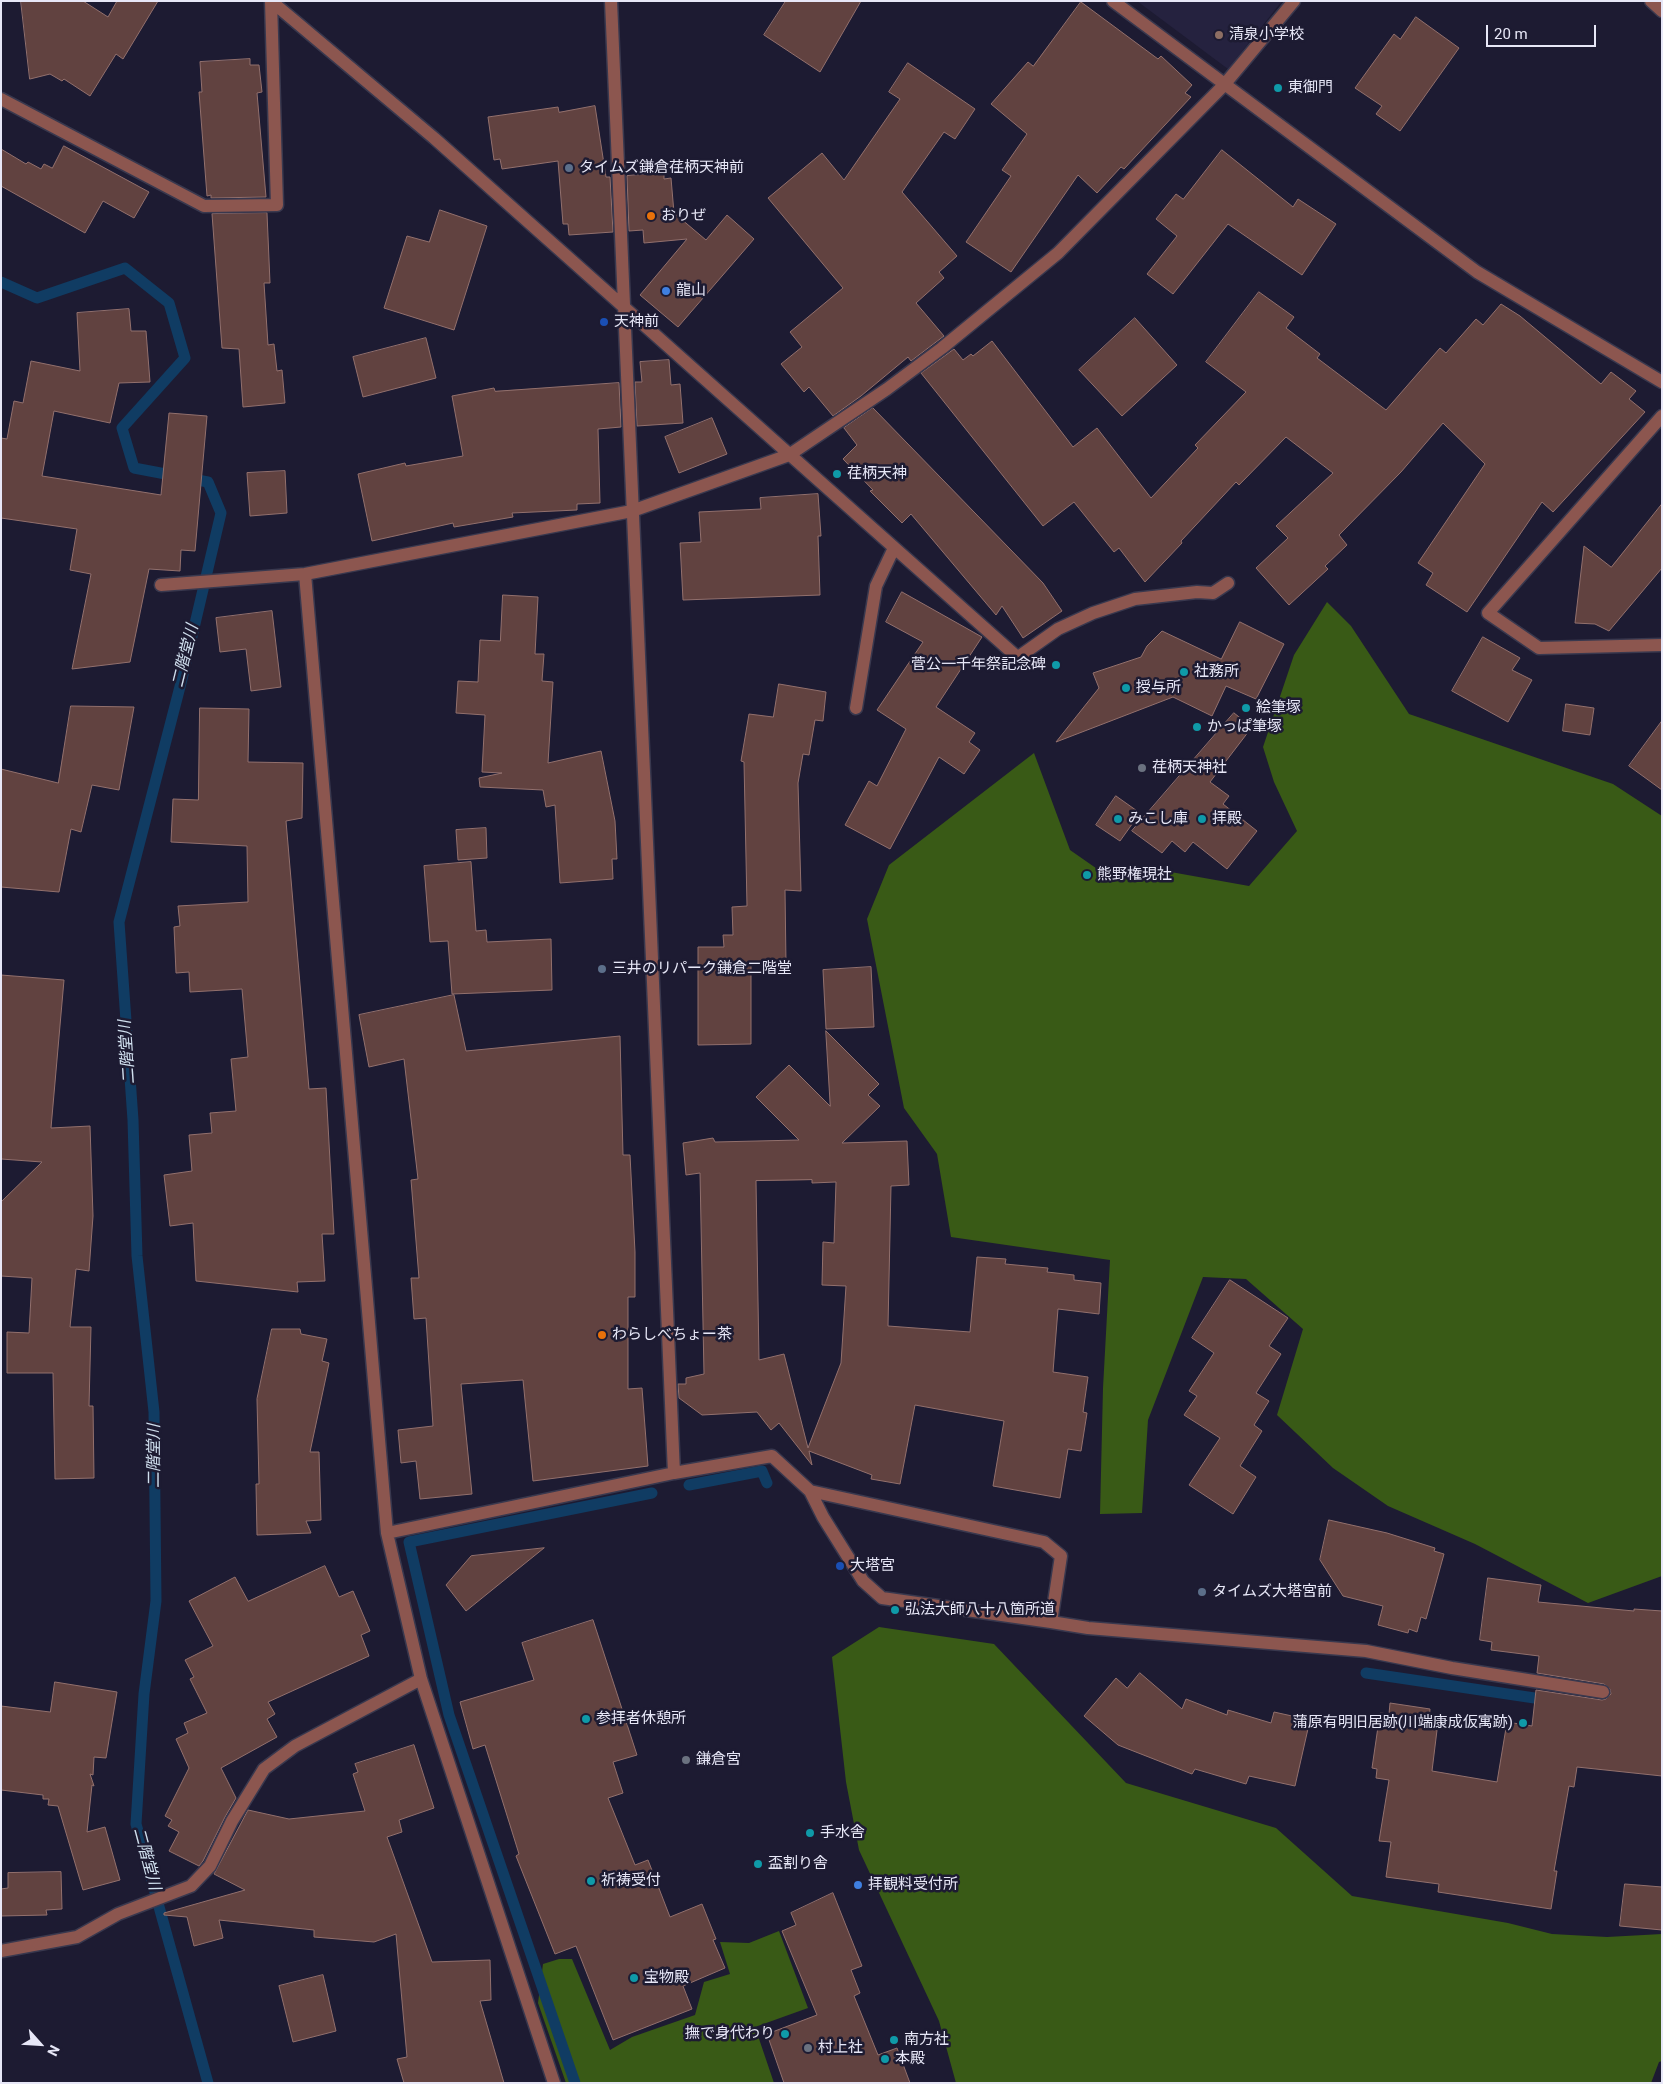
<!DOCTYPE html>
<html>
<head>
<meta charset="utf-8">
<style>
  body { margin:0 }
  #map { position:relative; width:1663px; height:2084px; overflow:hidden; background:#1d1b32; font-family:Roboto,sans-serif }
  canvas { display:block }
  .frame { position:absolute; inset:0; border:2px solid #e7e7f7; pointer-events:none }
  .north { position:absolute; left:15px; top:2019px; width:50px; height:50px; -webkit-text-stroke:4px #1d1b32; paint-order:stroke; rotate:116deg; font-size:14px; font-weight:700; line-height:20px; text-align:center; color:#e7e7f7 }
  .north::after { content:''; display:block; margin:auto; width:18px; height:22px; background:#e7e7f7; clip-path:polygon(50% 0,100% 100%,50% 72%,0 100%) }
  .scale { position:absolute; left:1486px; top:25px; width:110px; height:22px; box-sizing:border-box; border:2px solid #e7e7f7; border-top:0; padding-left:6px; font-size:15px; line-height:18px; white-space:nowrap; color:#e7e7f7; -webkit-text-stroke:4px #1d1b32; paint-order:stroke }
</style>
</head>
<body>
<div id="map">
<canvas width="1663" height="2084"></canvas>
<div class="frame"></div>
<div class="north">N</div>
<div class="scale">20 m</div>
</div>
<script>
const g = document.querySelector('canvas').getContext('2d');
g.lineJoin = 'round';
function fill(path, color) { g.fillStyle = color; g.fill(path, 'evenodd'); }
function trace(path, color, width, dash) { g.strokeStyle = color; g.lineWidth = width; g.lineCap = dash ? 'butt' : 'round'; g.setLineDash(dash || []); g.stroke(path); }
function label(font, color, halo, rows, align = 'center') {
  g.font = font + ' Roboto,"Noto Sans JP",sans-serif'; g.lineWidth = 5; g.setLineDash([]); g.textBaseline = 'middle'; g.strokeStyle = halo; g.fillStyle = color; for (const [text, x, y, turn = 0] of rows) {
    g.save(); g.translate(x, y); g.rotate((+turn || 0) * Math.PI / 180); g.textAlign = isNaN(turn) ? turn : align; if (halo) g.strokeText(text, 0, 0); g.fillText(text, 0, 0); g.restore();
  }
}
const built = new Path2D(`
  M1137 1H1282L1228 69Z`);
const forest = new Path2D(`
  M1327 602 1351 626 1409 714 1613 784 1662 816V1576L1588 1603 1475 1544 1388 1506 1333 1468 1277 1415 1303 1329 1246 1279 1203 1277 1148 1420 1142 1513 1100 1514 1103 1388 1110 1260 951 1237 937 1154 904 1108 867 919 889 865 1034 753 1070 850 1103 873 1154 869 1249 886 1297 831 1274 782 1263 747 1294 655Z
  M879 1627 994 1644 1126 1783 1276 1828 1352 1896 1508 1923 1552 1934 1607 1937 1662 1934V2061L1659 2062 1651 2083H956L939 2021 859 1850 846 1782 832 1657Z
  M779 1931 808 2008 755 2027 774 2083H566L538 2003 543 1964 559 1959H572L610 2050 632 2037 695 2015 704 1982 730 1974 720 1942 749 1943Z`);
const stream = new Path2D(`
  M1 282 37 298 125 268 169 303 185 358 122 428 134 468 208 482 221 513 182 679 119 922 133 1120 137 1256 154 1412 156 1601 144 1694 136 1824 208 2083
  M689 1485 762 1471 767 1483
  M1366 1673 1548 1700
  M575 2083 449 1715 409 1542 652 1493`);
const building = new Path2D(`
  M21 1H83L108 17 117 1H158L123 59 116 54 90 96 64 79 62 81 50 74 30 79Z
  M786 1H861L820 72 764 35Z
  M1081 2 1158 59 1161 56 1192 85 1185 93 1191 97 1124 169 1121 167 1097 193 1078 175 1011 272 966 242 1011 176 1002 170 1027 134 991 104 1028 62 1033 66Z
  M1416 17 1459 48 1400 131 1376 114 1382 106 1355 88 1394 34 1400 39Z
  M250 59V65H259L262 92 257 93 266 197 211 198V195L207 196 199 92H202L200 62Z
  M908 63 975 109 955 139 944 132 902 192 957 256 939 272 944 278 916 303 944 336 911 361 908 357 861 396 833 416 809 387 804 392 781 364 802 347 790 332 843 288 768 198 822 153 844 180 900 99 889 92Z
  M595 106 606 177H610L613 232 569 235 568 224H563L558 161 502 169 500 159 494 160 488 117 558 107 559 112Z
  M64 146 149 192 134 218 103 201 85 233 1 186V149L26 164 28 162 41 169 44 164 52 168Z
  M1222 150 1293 207 1298 199 1336 224 1302 275 1228 224 1173 294 1147 274 1177 236 1156 219 1176 194 1183 199Z
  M664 173V179L671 178 674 213 706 240 727 215 754 239 678 327 640 295 687 239 644 243 643 230 629 231 627 176Z
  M440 210 487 226 454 330 384 308 407 236 429 242Z
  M267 213 270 283H264L268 345 274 344 277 371 282 370 285 403 243 407 239 349 222 348 212 214Z
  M1259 292 1294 317 1286 328 1320 354 1317 358 1386 410 1440 348 1446 353 1476 319 1483 325 1501 304 1520 316 1601 384 1611 372 1636 391 1629 399 1645 412 1553 512 1542 502 1467 612 1426 585 1433 573 1418 563 1485 464 1443 423 1401 472 1339 535 1347 545 1325 566 1328 569 1289 605 1256 568 1288 538 1276 526 1333 473 1286 437 1239 485 1236 482 1181 541 1182 543 1145 582 1119 548 1114 552 1074 502 1043 526 921 373 954 349 963 360 971 354 973 356 992 341 1073 447 1097 428 1151 498 1198 448 1195 445 1246 392 1206 362Z
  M129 309 131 331H146L150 382 119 383 110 423 54 411 42 476 161 495 169 413 207 416 195 551 181 550 180 571 149 569 130 662 72 669 91 574 70 570 77 529 1 518V438L7 439 14 401 23 403 31 361 80 371 77 313Z
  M1135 318 1177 365 1122 416 1079 370Z
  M426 338 436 378 363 397 353 357Z
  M669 360 671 385 680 384 683 423 637 426 635 382H642L640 362Z
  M619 383 621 427 598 429 600 503 577 504V510L512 513 513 517 454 527 453 523 372 541 358 474 405 463 406 466 463 456 452 396 494 388 495 391Z
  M873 408 1043 583 1062 611 1023 638 1002 606 996 615 911 514 902 523 870 491 873 490 843 459 857 445 844 428Z
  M712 418 727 454 679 473 665 437Z
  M285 471 287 513 250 516 247 473Z
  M818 494 821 536H818L820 595 683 600 680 543 701 542 699 512 761 509 760 498Z
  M1662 504V568L1609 631 1595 624 1575 623 1584 546 1611 567Z
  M902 592 982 637 936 707 975 733 969 742 980 750 964 774 939 757 890 849 845 825 869 781 877 786 906 729 877 710 923 642 886 622Z
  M503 595 538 597 535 654H544L542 681 553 682 548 763 601 751 615 821 617 859H612L613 879 560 883 555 805 546 807 543 790 480 787 479 778 502 773 482 772 485 715 456 713 458 681 478 682 480 640 500 641Z
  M272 611 281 687 251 691 246 649 220 652 216 618Z
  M1240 622 1284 644 1256 699 1226 686 1212 716 1173 697 1056 742 1099 688 1093 673 1141 657 1147 646 1162 631 1221 659Z
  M1483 637 1520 658 1512 670 1532 680 1508 722 1452 691Z
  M779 684 826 692 823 721 815 720 809 755 803 754 798 783 801 891 785 890 786 964H751V1044L698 1045V947H724L723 935H733L732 907 747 906 744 762 741 761 749 714 773 717Z
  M1566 704 1594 708 1590 735 1563 731Z
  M71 706 134 707 119 790 92 785 81 832 71 829 59 892 1 887V769L58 783Z
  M200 708 249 709 248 762 303 763 302 818 286 821 309 1089 326 1088 334 1234H322L325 1281 297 1282 298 1292 196 1281 193 1223 170 1226 164 1175 192 1171 189 1135 212 1133 210 1113 236 1111 231 1059 248 1057 242 989 190 992 189 972 176 973 174 927 180 926 178 906 248 902 247 846 171 842 173 799 198 800Z
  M1234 713 1252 727 1210 782 1229 796 1223 804 1257 831 1227 869 1193 842 1185 852 1172 841 1162 853 1132 831Z
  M1662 721V790L1629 766Z
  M1116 796 1140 813 1120 841 1096 825Z
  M486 828 487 858 458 860 456 830Z
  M471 862 476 931 486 930 487 942 551 939 552 990 452 994 448 941 430 942 424 866Z
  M871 967 874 1027 826 1029 823 970Z
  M1 975 64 980 51 1128 90 1126 93 1216 89 1271 76 1269 70 1327H91L89 1406H93L94 1478 55 1479 53 1373H7V1332L29 1333 32 1278 1 1276V1202L42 1162 1 1159Z
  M454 995 466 1051 620 1036 623 1155H630L635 1252V1297H628V1389L642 1388 648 1466 533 1481 523 1380 461 1384 472 1494 420 1499 416 1461 401 1463 398 1430 433 1426 426 1318 414 1319 411 1278H419L411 1180 418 1179 404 1059 369 1067 359 1015Z
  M826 1031 879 1084 868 1095 880 1106 842 1143 907 1141 909 1185 891 1186 888 1326 970 1332 977 1257 1006 1259 1005 1264 1048 1268 1047 1272 1074 1275V1280L1101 1283 1099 1314 1058 1309 1053 1372 1088 1377 1083 1412 1087 1413 1081 1451 1068 1449 1060 1498 993 1486 1004 1421 915 1405 900 1484 871 1479 872 1475 809 1451 812 1465 779 1423 771 1430 757 1412 702 1415 679 1398 678 1384H686V1378L704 1374 700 1173 686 1175 683 1143 713 1138 715 1142 799 1140 756 1097 789 1065 830 1106ZM812 1180V1183L836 1182 834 1243 823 1242 822 1285 846 1286 841 1363 808 1448 784 1354 759 1360 756 1181Z
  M1230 1280 1288 1318 1269 1346 1281 1354 1256 1393 1269 1401 1254 1425 1262 1431 1240 1466 1256 1477 1233 1514 1189 1485 1220 1438 1184 1415 1197 1396 1189 1391 1214 1353 1192 1338Z
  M272 1329H300L301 1334 327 1339 322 1361 329 1363 310 1452H319L321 1520 306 1521 311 1533 257 1535 256 1484H259L257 1399Z
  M1329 1520 1387 1533 1435 1548 1434 1551 1444 1554 1426 1619 1421 1617 1417 1632 1409 1629 1408 1633 1378 1625 1383 1606 1343 1596 1320 1560Z
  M544 1548 466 1611 446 1585 471 1556Z
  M325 1566 339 1597 353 1591 370 1631 361 1635 369 1656 268 1702 275 1714 267 1719 277 1737 221 1768 236 1798 225 1817 203 1861 199 1866 169 1851 179 1832 168 1826 172 1820 165 1816 189 1768 176 1739 188 1733 184 1723 207 1713 190 1679 194 1677 185 1660 213 1646 189 1601 235 1577 248 1601Z
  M1488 1578 1541 1585 1538 1602 1634 1611V1609L1662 1611V1776L1577 1767 1574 1787 1569 1786 1554 1871H1557L1551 1909 1438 1892 1439 1884 1386 1877 1391 1842 1379 1841 1389 1780 1376 1778 1377 1769 1372 1768 1380 1713 1389 1714 1390 1703 1430 1709 1429 1721 1438 1722 1432 1771 1497 1782 1507 1722 1532 1726 1536 1690 1602 1700 1606 1699 1611 1694 1610 1689 1604 1684 1537 1673 1539 1656 1491 1650 1492 1642 1480 1640Z
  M593 1620 637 1755 613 1762 623 1793 608 1798 635 1865 648 1860 670 1917 702 1904 716 1939 713 1940 725 1968 683 1986 692 2009 613 2040 576 1946 555 1954 516 1856 519 1854 485 1745 473 1749 460 1702 534 1680 522 1643Z
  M1140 1673 1182 1709 1186 1699 1227 1715 1228 1710 1271 1723 1274 1712 1310 1720 1295 1786 1249 1776 1246 1784 1195 1769 1192 1774 1118 1745 1084 1716 1116 1678 1127 1688Z
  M55 1682 117 1692 106 1758 94 1757 93 1775 90 1774 94 1786 92 1785 87 1832 105 1827 120 1880 83 1890 58 1806 48 1805 49 1799H43V1795L1 1790V1706L50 1712Z
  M414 1745 434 1808 399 1820 402 1832 387 1837 432 1962 490 1960 491 2000 480 2001 504 2083H404L397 2059 407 2057 396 1934 374 1942 314 1937V1930L219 1920 223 1938 194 1946 187 1917 164 1915V1913L245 1890 214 1874 248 1810 289 1819 365 1811 353 1774 358 1772 355 1764Z
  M61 1872 62 1909 46 1910 47 1915 1 1916V1889L8 1888V1873Z
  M1625 1884 1662 1887V1930L1620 1926Z
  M833 1893 862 1966 851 1970 860 1993 854 1996 878 2055 897 2048 910 2083H784L767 2034 817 2015 782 1931 796 1925 791 1913Z
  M323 1975 336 2031 293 2042 279 1986Z`);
const minor = new Path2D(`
  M271 1 434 138 1025 664
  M611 1 674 1473
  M1113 1 1477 272 1662 382
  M1651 1 1662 11
  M1 99 204 206 277 205 271 1
  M1662 416 1488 613 1539 648 1662 645
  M305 574 387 1533
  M161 585 305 574 632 511 789 455 887 389 942 348 1058 253 1224 85 1294 1
  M1017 658 1058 629 1093 613 1135 599 1197 592 1213 593 1228 583
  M856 708 876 586 894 548
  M1051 1622 1088 1628 1366 1651 1452 1668 1603 1692
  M1 1951 77 1937 118 1914 191 1886 210 1866 232 1821 264 1769 295 1746 421 1679
  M554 2083 421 1679 387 1533 674 1473 772 1456 810 1491 823 1517 863 1581 882 1598 1051 1622 1061 1556 1044 1542 810 1491`);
const markers = [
  [1219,35,5,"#8d6e63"],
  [1278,88,5,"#0f9aa8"],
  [569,168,5,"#5c6f8a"],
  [651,216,5,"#e8710a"],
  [666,291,5,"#3f7fe0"],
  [604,322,5,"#1a4fb4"],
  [837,474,5,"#0f9aa8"],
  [1056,665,5,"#0f9aa8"],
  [1184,672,5,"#0f9aa8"],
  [1126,688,5,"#0f9aa8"],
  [1246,708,5,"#0f9aa8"],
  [1197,727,5,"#0f9aa8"],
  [1142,768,5,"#6b7280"],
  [1118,819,5,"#0f9aa8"],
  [1202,819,5,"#0f9aa8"],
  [1087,875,5,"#0f9aa8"],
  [602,969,5,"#5c6f8a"],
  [602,1335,5,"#e8710a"],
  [840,1566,5,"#1a4fb4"],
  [1202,1592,5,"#5c6f8a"],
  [895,1610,5,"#0f9aa8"],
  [586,1719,5,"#0f9aa8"],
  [1523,1723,5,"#0f9aa8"],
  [686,1760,5,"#6b7280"],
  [810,1833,5,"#0f9aa8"],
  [758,1864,5,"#0f9aa8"],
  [591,1881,5,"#0f9aa8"],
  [858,1885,5,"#3f7fe0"],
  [634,1978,5,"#0f9aa8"],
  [785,2034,5,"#0f9aa8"],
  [894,2040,5,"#0f9aa8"],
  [808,2048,5,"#6b7280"],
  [885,2059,5,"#0f9aa8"]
];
const poiNames = [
  ["清泉小学校",1229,35],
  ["東御門",1288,88],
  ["タイムズ鎌倉荏柄天神前",579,168],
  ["おりぜ",661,216],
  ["龍山",676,291],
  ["天神前",614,322],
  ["荏柄天神",847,474],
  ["菅公一千年祭記念碑",1046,665,"right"],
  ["社務所",1194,672],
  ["授与所",1136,688],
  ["絵筆塚",1256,708],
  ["かっぱ筆塚",1207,727],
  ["荏柄天神社",1152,768],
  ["みこし庫",1128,819],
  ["拝殿",1212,819],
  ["熊野権現社",1097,875],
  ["三井のリパーク鎌倉二階堂",612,969],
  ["わらしべちょー茶",612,1335],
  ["大塔宮",850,1566],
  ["タイムズ大塔宮前",1212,1592],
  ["弘法大師八十八箇所道",905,1610],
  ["参拝者休憩所",596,1719],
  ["蒲原有明旧居跡(川端康成仮寓跡)",1513,1723,"right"],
  ["鎌倉宮",696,1760],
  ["手水舎",820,1833],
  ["盃割り舎",768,1864],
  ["祈祷受付",601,1881],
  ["拝観料受付所",868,1885],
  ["宝物殿",644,1978],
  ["撫で身代わり",775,2034,"right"],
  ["南方社",904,2040],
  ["村上社",818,2048],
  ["本殿",895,2059]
];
const waterNames = [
  ["二階堂川",186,656,-76],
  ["二階堂川",128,1052,-94],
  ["二階堂川",155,1456,-90],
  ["二階堂川",146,1859,75]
];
fill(built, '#25223f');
fill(forest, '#395a16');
trace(stream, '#103c63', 11);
fill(building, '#614240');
trace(building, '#92706d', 1);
trace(minor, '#39384e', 15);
trace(minor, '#8c564f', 12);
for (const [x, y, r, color] of markers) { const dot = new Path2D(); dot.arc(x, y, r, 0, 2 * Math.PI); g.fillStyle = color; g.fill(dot); trace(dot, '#1d1b32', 2); }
label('15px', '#e7e7f7', '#1d1b32', poiNames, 'left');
label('italic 16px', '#d1e0ef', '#1d1b32', waterNames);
</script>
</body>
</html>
